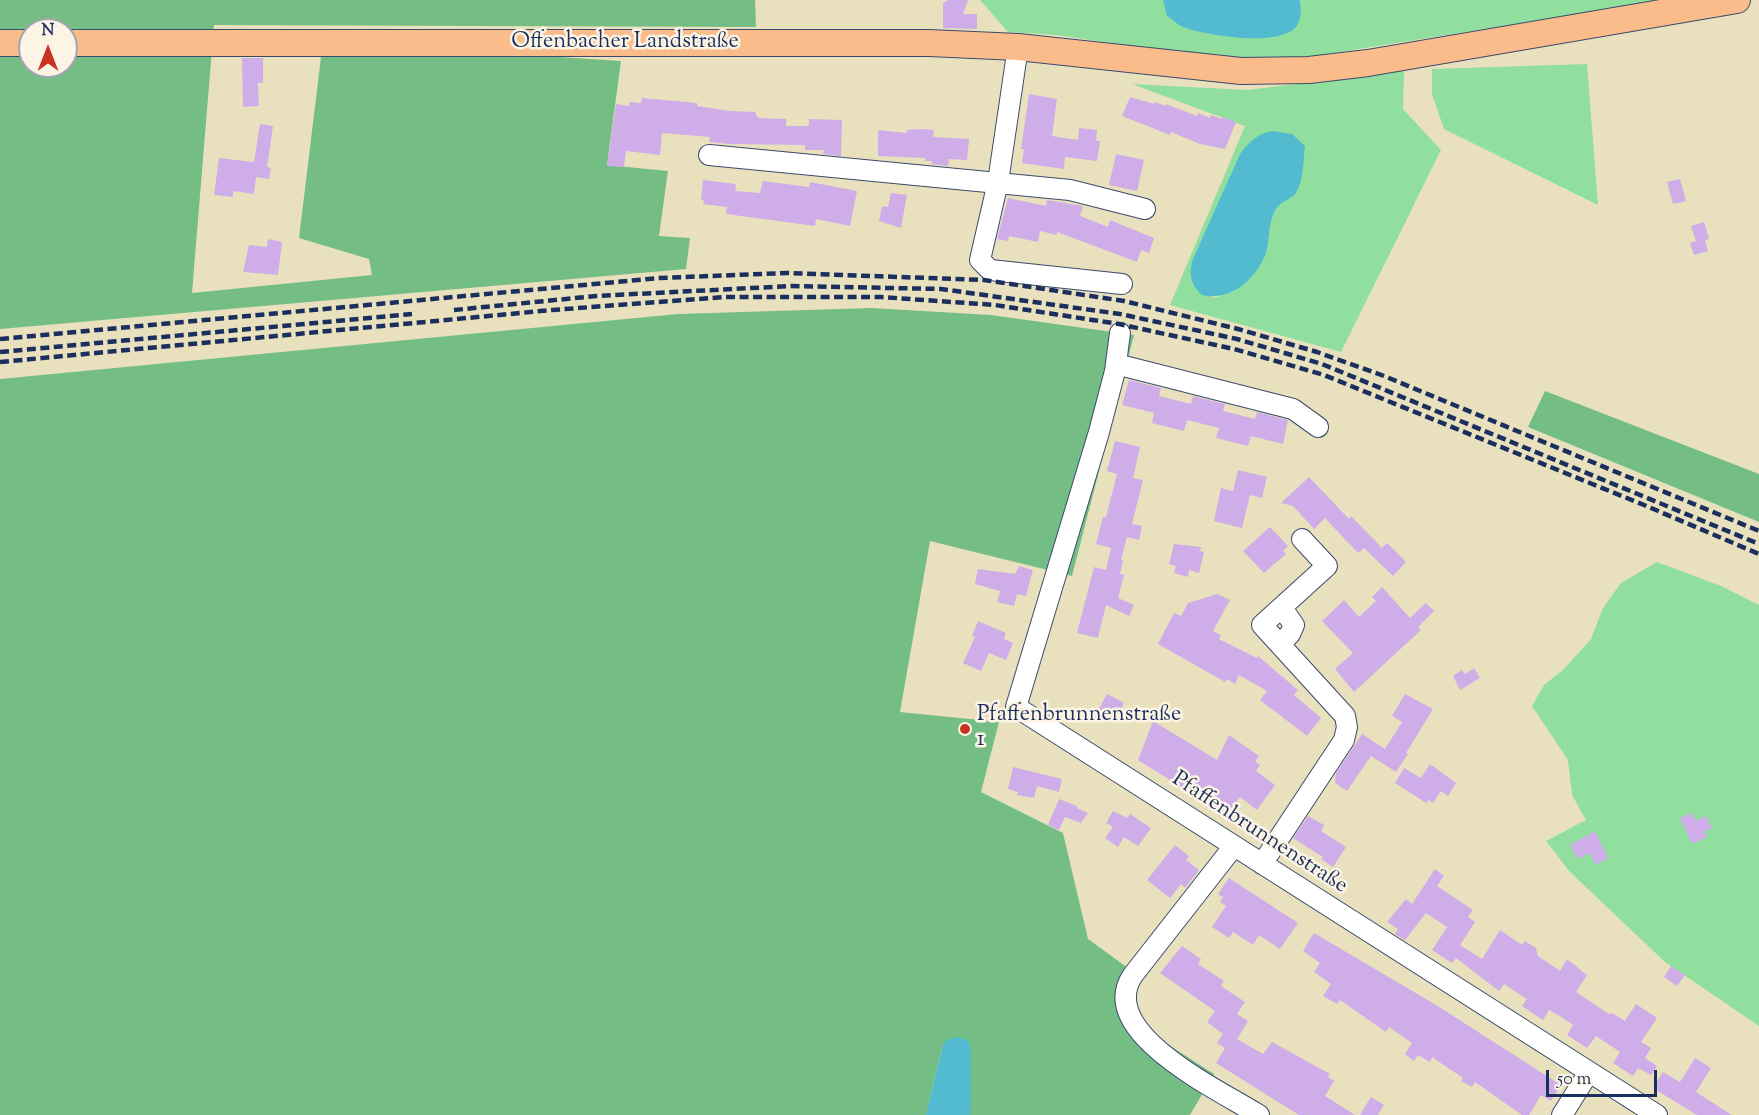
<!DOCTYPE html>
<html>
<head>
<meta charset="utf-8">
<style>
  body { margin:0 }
  #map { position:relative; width:1759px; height:1115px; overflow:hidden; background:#e9e1be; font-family:"Sorts Mill Goudy",serif }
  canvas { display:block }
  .north { position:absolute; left:18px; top:18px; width:60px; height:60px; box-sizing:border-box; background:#fcf5e5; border:2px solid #a2a6af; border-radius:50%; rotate:0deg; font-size:16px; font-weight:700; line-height:24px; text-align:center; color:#1b2f5e }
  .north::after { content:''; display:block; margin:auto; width:21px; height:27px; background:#c8321e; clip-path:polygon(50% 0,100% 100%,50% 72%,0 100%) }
  .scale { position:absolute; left:1546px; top:1070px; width:111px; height:27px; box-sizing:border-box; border:3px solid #1b2f5e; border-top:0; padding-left:8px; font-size:18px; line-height:21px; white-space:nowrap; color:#1b2f5e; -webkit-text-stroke:4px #fcf5e5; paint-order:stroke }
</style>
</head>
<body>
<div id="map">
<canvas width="1759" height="1115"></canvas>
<div class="north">N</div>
<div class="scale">50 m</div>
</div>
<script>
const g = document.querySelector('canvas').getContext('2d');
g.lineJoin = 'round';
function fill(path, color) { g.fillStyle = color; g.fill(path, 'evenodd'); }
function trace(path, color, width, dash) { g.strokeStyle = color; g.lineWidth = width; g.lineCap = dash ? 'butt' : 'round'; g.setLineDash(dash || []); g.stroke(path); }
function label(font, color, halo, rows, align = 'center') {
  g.font = font + ' "Sorts Mill Goudy",serif'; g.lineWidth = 5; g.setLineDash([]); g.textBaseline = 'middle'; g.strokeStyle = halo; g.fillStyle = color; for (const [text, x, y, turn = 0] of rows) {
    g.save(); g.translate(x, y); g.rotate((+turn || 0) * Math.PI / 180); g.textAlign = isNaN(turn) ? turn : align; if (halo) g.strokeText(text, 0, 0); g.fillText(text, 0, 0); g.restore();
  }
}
const green = new Path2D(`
  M980 0H1163L1167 16C1197 38 1238 38 1275 37L1301 4 1300 0H1665L1309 57 1241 58 1172 52 1056 35 1008 32Z
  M1587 64 1598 205 1444 129 1432 94V69Z
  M1404 71 1403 109 1441 150 1341 352 1170 305 1245 126 1132 84 1247 90ZM1240 154 1292 197 1277 206 1272 218 1266 252 1233 292 1213 298 1191 267Z
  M1657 562 1721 586 1759 605V1026L1665 962 1570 872 1546 841 1586 820 1572 795 1568 760 1532 706 1544 685 1563 670 1591 639 1603 608 1621 583Z`);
const forest = new Path2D(`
  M0 0H755L756 27 214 25 192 293 372 275 369 259 299 238 321 57 528 55 621 61 607 165 668 171 659 236 690 238 686 269 0 329ZM30 30H66V66H30Z
  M871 308 991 315 1134 335 1072 576 930 541 900 712 999 722 981 792 1063 833 1088 939 1128 968 1125 1017 1214 1074 1190 1115H970V1092L943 1045 926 1115H0V379L678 314Z
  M1545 391 1759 474V522L1528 427Z`);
const water = new Path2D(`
  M1163 0H1300C1301 10 1302 19 1296 27 1279 47 1209 36 1186 28 1179 26 1173 20 1167 16Z
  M1274 131 1292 134 1305 146C1303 160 1304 185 1294 195 1287 202 1278 202 1274 213 1268 226 1270 240 1266 253 1256 279 1231 302 1202 295 1191 286 1188 273 1193 259L1240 154C1250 141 1258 133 1274 131Z
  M957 1037 968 1040 971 1050 970 1115H926L943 1045 947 1040Z`);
const building = new Path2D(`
  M948 0H968L963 14H977V29L943 28V3Z
  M242 58H263V83H258L259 106 243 107Z
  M1029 94 1057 99 1052 136 1078 140 1079 128 1097 130 1096 141H1100L1097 161 1065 157 1064 169 1022 163 1024 149H1021Z
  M1130 97 1154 104 1155 102 1166 106V104L1197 116 1198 113 1210 118 1211 115 1222 119 1223 117 1236 122 1225 149 1200 144 1171 132 1170 135 1122 116Z
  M642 98 697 103V106L730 111 755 112 758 118 786 119V126H809V119L842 120 841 156 823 154 824 150H805V145L729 144 709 142 710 137 662 133 660 155 626 151 624 167 607 166 616 104 629 106 630 102 641 103Z
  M260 124 273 126 267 167 271 168 269 179 256 177 254 194 233 191V197L214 195 219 158 254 162Z
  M921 129 934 130 933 137 969 139 967 160 949 159 948 166 931 164 932 161H925V158L878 156V130L907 133V130Z
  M1116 154 1144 160 1137 191 1109 185Z
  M1680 179 1686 201 1673 204 1667 182Z
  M703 180 736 184 735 191 760 193 763 181 809 187 810 182 857 191 850 226 816 219 815 226 726 214 727 207 703 204 704 200H701Z
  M891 193 907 195 901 228 879 221 882 206 888 207Z
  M1008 198 1046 206 1047 200 1083 206 1080 216 1108 227 1110 220 1154 238 1149 253 1141 250 1137 262 1057 232V235L1040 231 1038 242 1009 236 1008 241 997 239Z
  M1704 222 1709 239 1705 240 1708 251 1694 255 1690 243 1696 241 1691 226Z
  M268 239 282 242 278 275 243 272 249 245 267 247Z
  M1129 380 1161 388 1159 396 1191 404 1193 396 1225 404 1223 411 1255 419 1257 412 1288 420 1283 444 1251 436 1248 446 1216 438 1219 428 1187 420 1184 431 1152 423 1154 413 1122 405Z
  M1115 441 1140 447 1133 478 1143 480 1132 524 1142 526 1139 540 1127 537 1121 560H1123L1120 574 1124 575 1118 598 1134 605 1129 616 1106 605 1098 638 1077 633 1094 567 1106 570 1111 548 1096 544 1103 517H1106L1117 474 1107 471Z
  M1238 470 1267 477 1262 498 1250 495 1242 528 1214 521 1221 488 1233 491Z
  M1309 477 1349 519 1351 516 1382 548 1387 543 1406 562 1393 576 1364 548 1358 553 1325 518 1314 529 1293 506 1281 503Z
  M1270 527 1288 546 1283 551 1286 554 1264 573 1243 551Z
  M1174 544 1201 547 1200 551 1204 552 1199 573 1189 570 1188 577 1174 573 1176 566 1169 564Z
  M1019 566 1033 570 1026 596 1017 594 1014 606 997 602 1000 591 975 584 978 569 1015 574Z
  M1382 587 1410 618 1426 603 1434 611 1418 627 1421 630 1354 692 1335 669 1353 653 1322 621 1344 600 1359 617 1376 601 1372 597Z
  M1217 594 1230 600 1213 631 1221 635 1219 639 1257 658 1258 656 1298 690 1294 695 1321 718 1307 736 1260 700 1267 691 1239 675 1235 684 1227 679 1225 682 1158 644 1174 613 1181 616 1188 603Z
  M978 621 1006 633 1004 639 1013 643 1006 660 989 653 981 671 963 663 975 637 972 636Z
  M1474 668 1480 678 1460 690 1453 676 1462 670 1465 674Z
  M1107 694 1124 703 1115 721 1098 711Z
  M1405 694 1433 709 1406 753 1408 754 1396 772 1371 756 1347 791 1335 783 1336 773 1362 734 1385 749 1402 722 1392 716Z
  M1153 721 1217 760 1229 735 1259 756 1255 761 1260 765 1256 771 1275 785 1257 810 1240 797 1226 815 1138 760Z
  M1430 764 1456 783 1448 796 1441 791 1433 803 1428 800 1426 803 1395 783 1404 768 1421 778Z
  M1013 767 1062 779 1059 792 1037 786 1034 798 1017 795 1018 792 1008 789Z
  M1059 799 1077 806V808L1088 813 1081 823 1065 817 1059 830 1048 825Z
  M1113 811 1127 818 1130 814 1151 828 1138 846 1124 837 1118 847 1105 838 1113 827 1106 823Z
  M1692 813 1696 821 1706 816 1712 828 1704 832 1707 837 1692 844 1680 818Z
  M1308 816 1324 825 1321 831 1346 847 1333 867 1321 859 1323 857 1293 838Z
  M1595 831 1608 858 1596 865 1589 853 1578 859 1570 845Z
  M1175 845 1189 856 1186 860 1199 870 1185 888 1181 884 1170 898 1147 880Z
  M1435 869 1444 876 1437 886 1473 910 1468 917 1475 922 1460 945 1482 959 1500 930 1522 945 1525 941 1536 948 1538 956 1560 971 1567 959 1587 975 1576 992 1609 1014 1612 1013 1625 1021 1636 1004 1657 1018 1641 1042 1651 1048 1645 1058 1657 1066 1651 1075 1638 1068 1633 1076 1613 1063 1620 1052 1596 1036 1587 1048 1567 1035 1573 1025 1560 1016 1549 1010 1543 1020 1522 1006 1527 999 1504 984 1499 991 1456 958 1452 963 1432 950 1447 927 1426 913 1405 940 1395 934 1398 929 1387 922 1406 899 1412 904Z
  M1229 878 1298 923 1280 949 1259 935 1253 945 1233 932 1229 938 1212 927 1226 906 1220 902 1223 897 1218 894Z
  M1314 933 1436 1005 1561 1085 1551 1101 1541 1095 1529 1115H1522L1475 1082 1472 1087 1461 1081 1463 1078 1432 1057 1430 1062 1418 1055 1414 1061 1405 1054 1412 1043 1389 1027 1386 1032 1340 1000 1337 1004 1323 996 1331 984 1314 972 1320 963 1303 951Z
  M1182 946 1201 959 1198 964 1224 981 1221 986 1245 1002 1237 1014 1248 1021 1237 1039 1263 1054 1272 1042 1330 1074 1328 1077 1334 1081 1325 1096 1355 1115H1299L1216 1063 1225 1048 1217 1043 1223 1034 1207 1022 1215 1011 1160 973Z
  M1671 966 1685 975 1677 986 1664 977Z
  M1695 1058 1711 1068 1696 1092 1732 1115H1697L1653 1088 1663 1072 1680 1082Z
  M1371 1097 1384 1105 1378 1115H1360Z`);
const minor = new Path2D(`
  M1018 47 998 182 980 260 990 270 1122 284
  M709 155 1070 190 1145 209
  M1120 333 1115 371 1099 432 1016 707 1657 1115
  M1116 364 1293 409 1318 427
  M1280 644 1290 634 1294 625 1282 608
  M1234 846 1133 975C1094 1032 1221 1091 1259 1115
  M1262 864 1344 740 1347 727 1345 716 1262 625 1327 566 1302 539
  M1562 1115 1589 1072`);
const major = new Path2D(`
  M0 43H30
  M66 43H929L1018 47 1241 71 1309 70 1368 63 1737 0`);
const rail = new Path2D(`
  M454 310 596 296 791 286 941 289 1120 314 1237 339 1322 364 1759 544
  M0 339 659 278 787 273 984 280 1124 301 1238 329 1317 352 1384 376 1759 531
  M0 352 412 314
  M0 362 552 310 725 297H881L995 305 1119 324 1234 349 1324 375 1644 505 1759 554`);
const markers = [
  [965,729,6,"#c8321e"]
];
const streetNames = [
  ["Offenbacher Landstraße",625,43],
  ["Pfaffenbrunnenstraße",1259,834,33]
];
const poiNames = [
  ["Pfaffenbrunnenstraße",977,716],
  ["1",977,741]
];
fill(green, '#90df9e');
fill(forest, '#74be85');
fill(water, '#52bbd0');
fill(building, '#ceade9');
trace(minor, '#3a4a6c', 22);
trace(major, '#3a4a6c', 28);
trace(minor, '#fff', 20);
trace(major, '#fabc8b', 26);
trace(rail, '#1b2f5e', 4.5, [9, 4.5]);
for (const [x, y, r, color] of markers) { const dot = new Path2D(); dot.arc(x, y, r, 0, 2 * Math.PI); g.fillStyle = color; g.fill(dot); trace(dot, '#fcf5e5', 2); }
label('22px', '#1b2f5e', '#fcf5e5', streetNames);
label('22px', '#1b2f5e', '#fcf5e5', poiNames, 'left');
</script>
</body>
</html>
